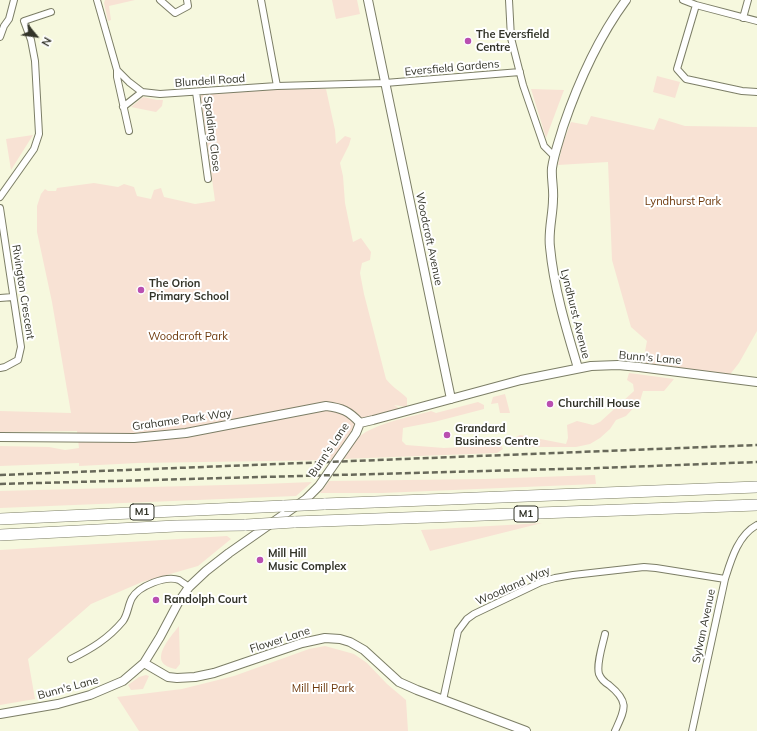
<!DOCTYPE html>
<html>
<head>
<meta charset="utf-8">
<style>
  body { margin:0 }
  #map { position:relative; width:757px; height:731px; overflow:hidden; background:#f6f8de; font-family:Mulish,sans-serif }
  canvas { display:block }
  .north { position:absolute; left:16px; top:16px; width:40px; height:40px; -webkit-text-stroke:3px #fff; paint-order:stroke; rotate:119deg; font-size:11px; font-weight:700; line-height:16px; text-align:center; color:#333429 }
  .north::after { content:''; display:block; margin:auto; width:14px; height:18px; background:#333429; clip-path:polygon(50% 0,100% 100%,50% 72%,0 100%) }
</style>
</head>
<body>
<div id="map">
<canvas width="757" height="731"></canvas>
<div class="north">N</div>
</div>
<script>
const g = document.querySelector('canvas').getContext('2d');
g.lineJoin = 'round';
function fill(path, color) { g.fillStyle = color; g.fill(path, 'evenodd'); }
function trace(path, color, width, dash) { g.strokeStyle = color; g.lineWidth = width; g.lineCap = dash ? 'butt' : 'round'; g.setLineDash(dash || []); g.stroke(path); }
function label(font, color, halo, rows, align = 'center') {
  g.font = font + ' Mulish,sans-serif'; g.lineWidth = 4; g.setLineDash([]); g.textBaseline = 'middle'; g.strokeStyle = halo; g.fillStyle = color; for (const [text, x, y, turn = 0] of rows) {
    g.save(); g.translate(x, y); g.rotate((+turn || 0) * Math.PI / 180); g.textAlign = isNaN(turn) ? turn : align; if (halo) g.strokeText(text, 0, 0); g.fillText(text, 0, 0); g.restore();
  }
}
const green = new Path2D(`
  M105 0H135L109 6 111 20 108 21 104 3Z
  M332 0H357L360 14 336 19Z
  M657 76 680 82 675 98 653 92Z
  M320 85 321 89H326L335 130 336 144 345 136 351 138 349 145 340 163 343 176 345 203 353 242 361 238 371 252 370 260 362 263 360 273 364 294 386 379C392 387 400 391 407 398V407L394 405 405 412 360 423 335 460 138 463 79 466V463L0 466V446L49 447 65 450 79 448 77 431 0 432V411L71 413 52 302 37 232V206L41 194 45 189 48 191H56L57 188 94 183 118 187 124 184 134 187 137 196 151 199 154 190 161 188 164 197 195 204 215 201 200 91Z
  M531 89 564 90 546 138Z
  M143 97 157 100H163L162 106 156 112 131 107Z
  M591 116 654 130 659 118 685 126 757 127V331L739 363 728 377 673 371 675 366 672 371 642 367 647 341 631 327 612 260 608 162 558 165 563 143 571 122 587 125Z
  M33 135 11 170 6 139Z
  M629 373 674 379 664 391H643L640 401 626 416 616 420 610 429 600 438 590 444 576 447H511L509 441 520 435 566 444 568 438 567 425 577 421 593 425 600 422 634 391 633 384 627 380Z
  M505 394 510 413H500L498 403 491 404 493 397Z
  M478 402 484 405V409L434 422 403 428 402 441 406 445 444 448 501 445 503 449 497 453 342 459C347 451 352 443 359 437 375 423 411 417 431 411L436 413Z
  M595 475 596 484 382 493H320L329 481 485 479Z
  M312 482 296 496 0 508V491L263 484Z
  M542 523 430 551 421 530Z
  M227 536 231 539 198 566 142 582 91 604 28 659 35 699 0 705V550Z
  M179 626 180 664 176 669C146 664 169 639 179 626Z
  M325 646 354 654 367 663 387 684 406 700 408 731H139L117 697 182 689 234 676 309 649Z
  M146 675 149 676 143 689 131 690 128 685 139 677Z`);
const minor = new Path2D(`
  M97 0 117 70 129 82 142 92 160 94 277 86 385 83 520 72
  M160 0 175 13 188 6 187 0
  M261 0 277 86
  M509 0 511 38 523 85 544 146 554 156
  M683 0 696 5 757 21
  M696 5 677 69 686 79 742 91 757 92
  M743 18 748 0
  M0 37 4 26 9 19 14 0
  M117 70V77L129 131
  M196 92 208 179
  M123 107 142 92
  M0 197 34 149 39 134 35 61 31 40 24 21 51 12
  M0 208 21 347 18 360 5 367 0 368
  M0 298 13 297
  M605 634C603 644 596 664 599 674 601 679 604 682 609 685 630 702 625 709 615 731
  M71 659C91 649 108 639 123 621 128 614 128 605 132 598 139 586 166 575 179 580 182 582 186 585 189 587
  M443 700 458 631 467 619 474 614 541 582 555 578 573 575 644 567 656 568 725 579
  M692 731 725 579C731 560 738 535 757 525`);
const tertiary = new Path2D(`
  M368 0 451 399
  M578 368C566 328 554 289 550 247 548 231 553 215 553 199 554 189 551 178 552 168 554 154 559 141 563 127 578 83 598 38 626 0
  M360 423 373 420 521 380 591 366 618 365 639 367 757 382
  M0 437 134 438 186 433 326 406C342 408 349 411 360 423
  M144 663 168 677 177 678 195 677 214 673 302 643 325 638 340 639 350 642 364 650 399 682 417 690 526 731
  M0 714 58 704 90 695 123 681 144 663 160 637 178 603 189 587 206 571 229 553 306 499 319 486 356 433 360 423`);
const motorway = new Path2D(`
  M324 504 757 487
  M0 519 284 506
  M294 522 757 505
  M0 535 176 526 246 525`);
const rail = new Path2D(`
  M0 475 757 445
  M0 484 599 468 757 462`);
const motorwayBridge = new Path2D(`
  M284 506 324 504
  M246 525 294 522`);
const markers = [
  [468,41,4,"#b94fb1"],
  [141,290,4,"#b94fb1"],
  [550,404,4,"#b94fb1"],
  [447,435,4,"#b94fb1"],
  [260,560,4,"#b94fb1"],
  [156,600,4,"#b94fb1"]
];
const shields = [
  [142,512,24],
  [526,514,24]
];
const shieldNames = [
  ["M1",142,512],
  ["M1",526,514]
];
const poiNames = [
  ["The Eversfield",476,35],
  ["Centre",476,48],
  ["The Orion",149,284],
  ["Primary School",149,297],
  ["Churchill House",558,404],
  ["Grandard",455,429],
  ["Business Centre",455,442],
  ["Mill Hill",268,554],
  ["Music Complex",268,567],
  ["Randolph Court",164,600]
];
const streetNames = [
  ["Eversfield Gardens",452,68,-5],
  ["Blundell Road",210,81,-4],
  ["Spalding Close",212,134,83],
  ["Woodcroft Avenue",429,239,78],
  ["Rivington Crescent",23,292,81],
  ["Lyndhurst Avenue",575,314,76],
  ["Bunn's Lane",650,358,5],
  ["Grahame Park Way",182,420,-8],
  ["Bunn's Lane",329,450,-56],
  ["Woodland Way",513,586,-24],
  ["Sylvan Avenue",704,626,-78],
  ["Flower Lane",280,640,-18],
  ["Bunn's Lane",68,688,-15]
];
const parkNames = [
  ["Lyndhurst Park",683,202],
  ["Woodcroft Park",188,337],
  ["Mill Hill Park",323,689]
];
fill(green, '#f8e2d4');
trace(minor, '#7c7e66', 8);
trace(tertiary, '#7c7e66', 10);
trace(motorway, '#7c7e66', 12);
trace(minor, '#fff', 6);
trace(tertiary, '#fff', 8);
trace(motorway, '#fff', 11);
trace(rail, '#68695a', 2.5, [6, 3]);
trace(motorwayBridge, '#7c7e66', 12, []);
trace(motorwayBridge, '#fff', 11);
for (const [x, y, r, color] of markers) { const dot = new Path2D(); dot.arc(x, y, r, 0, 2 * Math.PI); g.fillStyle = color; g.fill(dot); trace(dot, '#fff', 1.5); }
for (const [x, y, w] of shields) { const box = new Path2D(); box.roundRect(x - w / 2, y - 8, w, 16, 3); g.fillStyle = '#fff'; g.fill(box); trace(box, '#333429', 1); }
label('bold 10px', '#333429', null, shieldNames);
label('bold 11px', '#333429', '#fff', poiNames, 'left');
label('11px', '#333429', '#fff', streetNames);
label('11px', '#6d380b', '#fff', parkNames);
</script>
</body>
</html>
